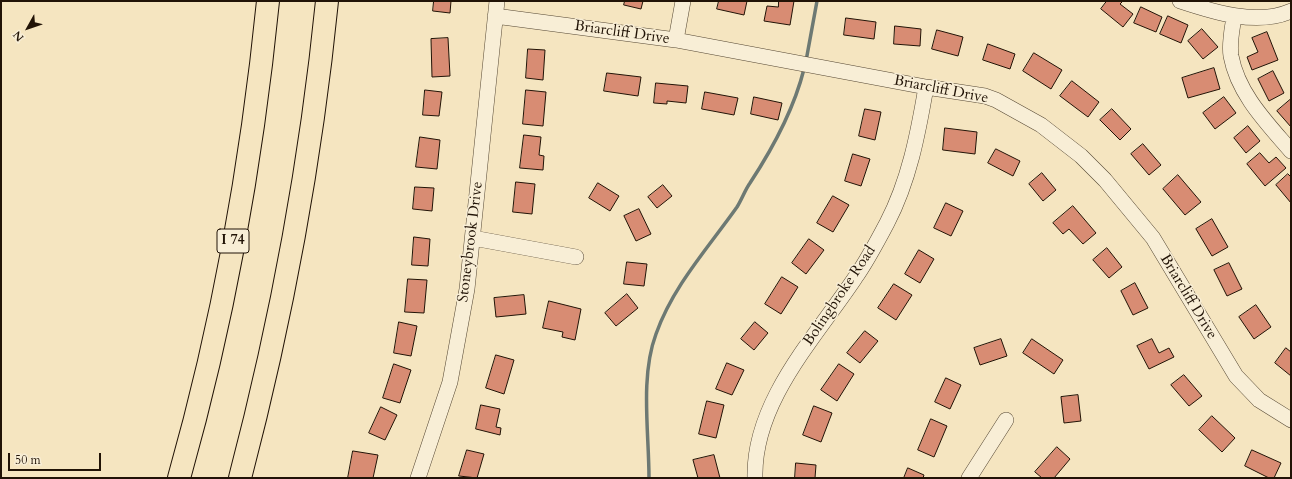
<!DOCTYPE html>
<html>
<head>
<meta charset="utf-8">
<style>
  body { margin:0 }
  #map { position:relative; width:1292px; height:479px; overflow:hidden; background:#f5e5c0; font-family:Cardo,serif }
  canvas { display:block }
  .frame { position:absolute; inset:0; border:2px solid #211306; pointer-events:none }
  .north { position:absolute; left:8px; top:8px; width:40px; height:40px; -webkit-text-stroke:3px #f8eed6; paint-order:stroke; rotate:230deg; font-size:11px; font-weight:700; line-height:16px; text-align:center; color:#211306 }
  .north::after { content:''; display:block; margin:auto; width:14px; height:18px; background:#211306; clip-path:polygon(50% 0,100% 100%,50% 72%,0 100%) }
  .scale { position:absolute; left:8px; top:453px; width:93px; height:18px; box-sizing:border-box; border:2px solid #211306; border-top:0; padding-left:5px; font-size:12px; line-height:14px; white-space:nowrap; color:#211306; -webkit-text-stroke:3px #f8eed6; paint-order:stroke }
</style>
</head>
<body>
<div id="map">
<canvas width="1292" height="479"></canvas>
<div class="frame"></div>
<div class="north">N</div>
<div class="scale">50 m</div>
</div>
<script>
const g = document.querySelector('canvas').getContext('2d');
g.lineJoin = 'round';
function trace(path, color, width, dash) { g.strokeStyle = color; g.lineWidth = width; g.lineCap = dash ? 'butt' : 'round'; g.setLineDash(dash || []); g.stroke(path); }
function fill(path, color) { g.fillStyle = color; g.fill(path, 'evenodd'); }
function label(font, color, halo, rows, align = 'center') {
  g.font = font + ' Cardo,serif'; g.lineWidth = 3; g.setLineDash([]); g.textBaseline = 'middle'; g.strokeStyle = halo; g.fillStyle = color; for (const [text, x, y, turn = 0] of rows) {
    g.save(); g.translate(x, y); g.rotate((+turn || 0) * Math.PI / 180); g.textAlign = isNaN(turn) ? turn : align; if (halo) g.strokeText(text, 0, 0); g.fillText(text, 0, 0); g.restore();
  }
}
const stream = new Path2D(`
  M806 61 817 1
  M649 478C649 432 640 377 656 334 673 286 708 248 737 207 742 199 745 190 750 183 773 148 794 109 804 69`);
const building = new Path2D(`
  M434 1H451L450 13 433 11Z
  M625 1H643L641 9 624 5Z
  M719 1H747L744 15 717 9Z
  M779 1H794L790 25 764 21 767 6 778 7Z
  M1107 1H1123L1120 4 1133 14 1123 27 1101 9Z
  M1141 7 1162 17 1156 32 1134 23Z
  M1168 16 1188 25 1181 43 1160 34Z
  M846 18 876 22 874 39 844 35Z
  M895 26 921 29 920 46 894 44Z
  M1202 29 1218 47 1203 59 1188 41Z
  M937 30 963 37 958 56 932 49Z
  M1267 32 1278 60 1252 70 1247 57 1258 52 1252 38Z
  M448 38 450 76 432 77 431 39Z
  M988 44 1015 54 1010 69 983 60Z
  M528 49 545 50 543 80 526 78Z
  M1034 53 1062 70 1051 89 1023 71Z
  M1214 68 1220 89 1188 98 1182 78Z
  M1273 71 1284 93 1269 101 1258 79Z
  M607 73 641 77 638 96 604 91Z
  M1072 81 1099 102 1088 117 1060 96Z
  M656 83 688 86 686 103 667 101V104L654 103Z
  M425 90 442 92 439 116 423 115Z
  M526 90 546 92 543 126 523 124Z
  M705 92 738 98 734 115 702 109Z
  M754 97 782 103 778 120 751 114Z
  M1224 97 1236 113 1215 129 1203 113Z
  M1291 99V127L1277 111Z
  M865 109 881 112 875 140 859 136Z
  M1112 109 1131 129 1120 140 1100 120Z
  M1248 126 1260 141 1246 153 1234 138Z
  M945 128 977 132 975 154 943 150Z
  M524 135 541 137 539 155 544 156 543 170 520 168Z
  M420 137 440 140 437 169 416 167Z
  M1143 144 1161 165 1149 175 1131 154Z
  M996 149 1020 161 1013 176 988 163Z
  M1260 153 1269 163 1276 157 1286 168 1265 186 1247 164Z
  M853 154 870 159 861 186 845 181Z
  M1042 173 1056 190 1043 201 1029 184Z
  M1288 174 1291 177V203L1276 185Z
  M1178 175 1201 202 1185 215 1163 189Z
  M516 182 535 184 532 214 513 212Z
  M598 183 619 196 610 211 589 198Z
  M663 185 672 196 657 208 648 197Z
  M415 187 434 188 432 211 413 209Z
  M833 196 849 205 833 232 817 223Z
  M946 203 963 211 951 236 934 228Z
  M1073 206 1096 233 1083 244 1069 229 1063 234 1053 223Z
  M639 209 651 234 636 241 624 216Z
  M1212 219 1228 247 1212 256 1196 229Z
  M414 237 430 239 428 266 412 265Z
  M809 239 824 250 806 274 792 263Z
  M1107 248 1122 267 1109 278 1093 260Z
  M919 250 934 259 920 283 905 274Z
  M627 262 647 264 644 286 624 284Z
  M1229 263 1242 289 1227 296 1214 270Z
  M782 277 798 287 781 314 765 304Z
  M408 279 427 280 424 313 405 312Z
  M1135 283 1148 308 1133 315 1121 291Z
  M894 284 912 295 896 320 878 308Z
  M627 294 638 308 616 326 605 313Z
  M524 295 526 314 496 317 494 298Z
  M549 301 581 309 575 340 562 337 563 332 543 328Z
  M1256 305 1271 327 1254 339 1239 317Z
  M399 322 417 326 411 356 394 353Z
  M755 322 768 333 754 350 741 339Z
  M865 331 878 341 860 363 847 353Z
  M1001 339 1007 356 980 365 974 348Z
  M1032 339 1063 360 1054 374 1023 353Z
  M1152 339 1159 353 1169 348 1174 357 1149 369 1137 346Z
  M1286 348 1291 352V376L1275 363Z
  M496 355 514 360 504 394 486 388Z
  M727 363 744 370 732 395 716 389Z
  M394 364 411 370 400 403 383 398Z
  M839 364 854 374 837 401 821 390Z
  M1184 375 1202 396 1189 406 1171 385Z
  M946 378 961 385 950 409 935 402Z
  M1078 395 1081 421 1064 423 1061 397Z
  M707 401 724 405 716 438 699 434Z
  M481 405 500 409 496 427 501 428 500 435 476 429Z
  M814 406 832 413 821 442 803 435Z
  M381 407 397 415 385 440 369 433Z
  M1212 416 1235 438 1222 452 1199 430Z
  M931 419 947 426 934 457 918 450Z
  M1057 447 1070 459 1054 478H1042L1035 472Z
  M467 450 484 454 477 478 459 476Z
  M1252 450 1281 463 1274 478H1269L1245 466Z
  M353 451 378 455 373 478H348Z
  M714 455 720 478H698L693 460Z
  M796 463 816 465 815 478H795Z
  M908 468 924 475 923 478H904Z`);
const street = new Path2D(`
  M1180 1C1213 12 1257 26 1291 11
  M495 16 676 40 926 87 985 96 996 100 1041 125 1081 156 1105 180 1153 238 1236 376 1259 400 1291 420
  M1234 17C1232 30 1229 43 1231 56 1238 94 1267 123 1291 151
  M676 40 683 1
  M473 238 576 257
  M418 478 450 382 467 289 497 1
  M755 478C753 402 815 338 855 278 867 261 877 242 887 223 909 181 918 134 926 87
  M969 478 1006 420`);
const highway = new Path2D(`
  M179 478C223 323 252 161 268 1
  M240 478C281 322 311 161 327 1`);
const shields = [
  [233,241,32]
];
const shieldNames = [
  ["I 74",233,241]
];
const streetNames = [
  ["Briarcliff Drive",622,33,8],
  ["Briarcliff Drive",941,90,11],
  ["Stoneybrook Drive",471,242,-83],
  ["Bolingbroke Road",840,296,-56],
  ["Briarcliff Drive",1188,297,59]
];
trace(stream, '#6d7973', 3.5);
fill(building, '#d88c73');
trace(building, '#211306', 1);
trace(street, '#564834', 16);
trace(highway, '#211306', 24);
trace(street, '#f8eed6', 15);
trace(highway, '#f5e5c0', 22);
for (const [x, y, w] of shields) { const box = new Path2D(); box.roundRect(x - w / 2, y - 12, w, 24, 3); g.fillStyle = '#f8eed6'; g.fill(box); trace(box, '#211306', 1); }
label('bold 14px', '#211306', null, shieldNames);
label('15px', '#211306', '#f8eed6', streetNames);
</script>
</body>
</html>
